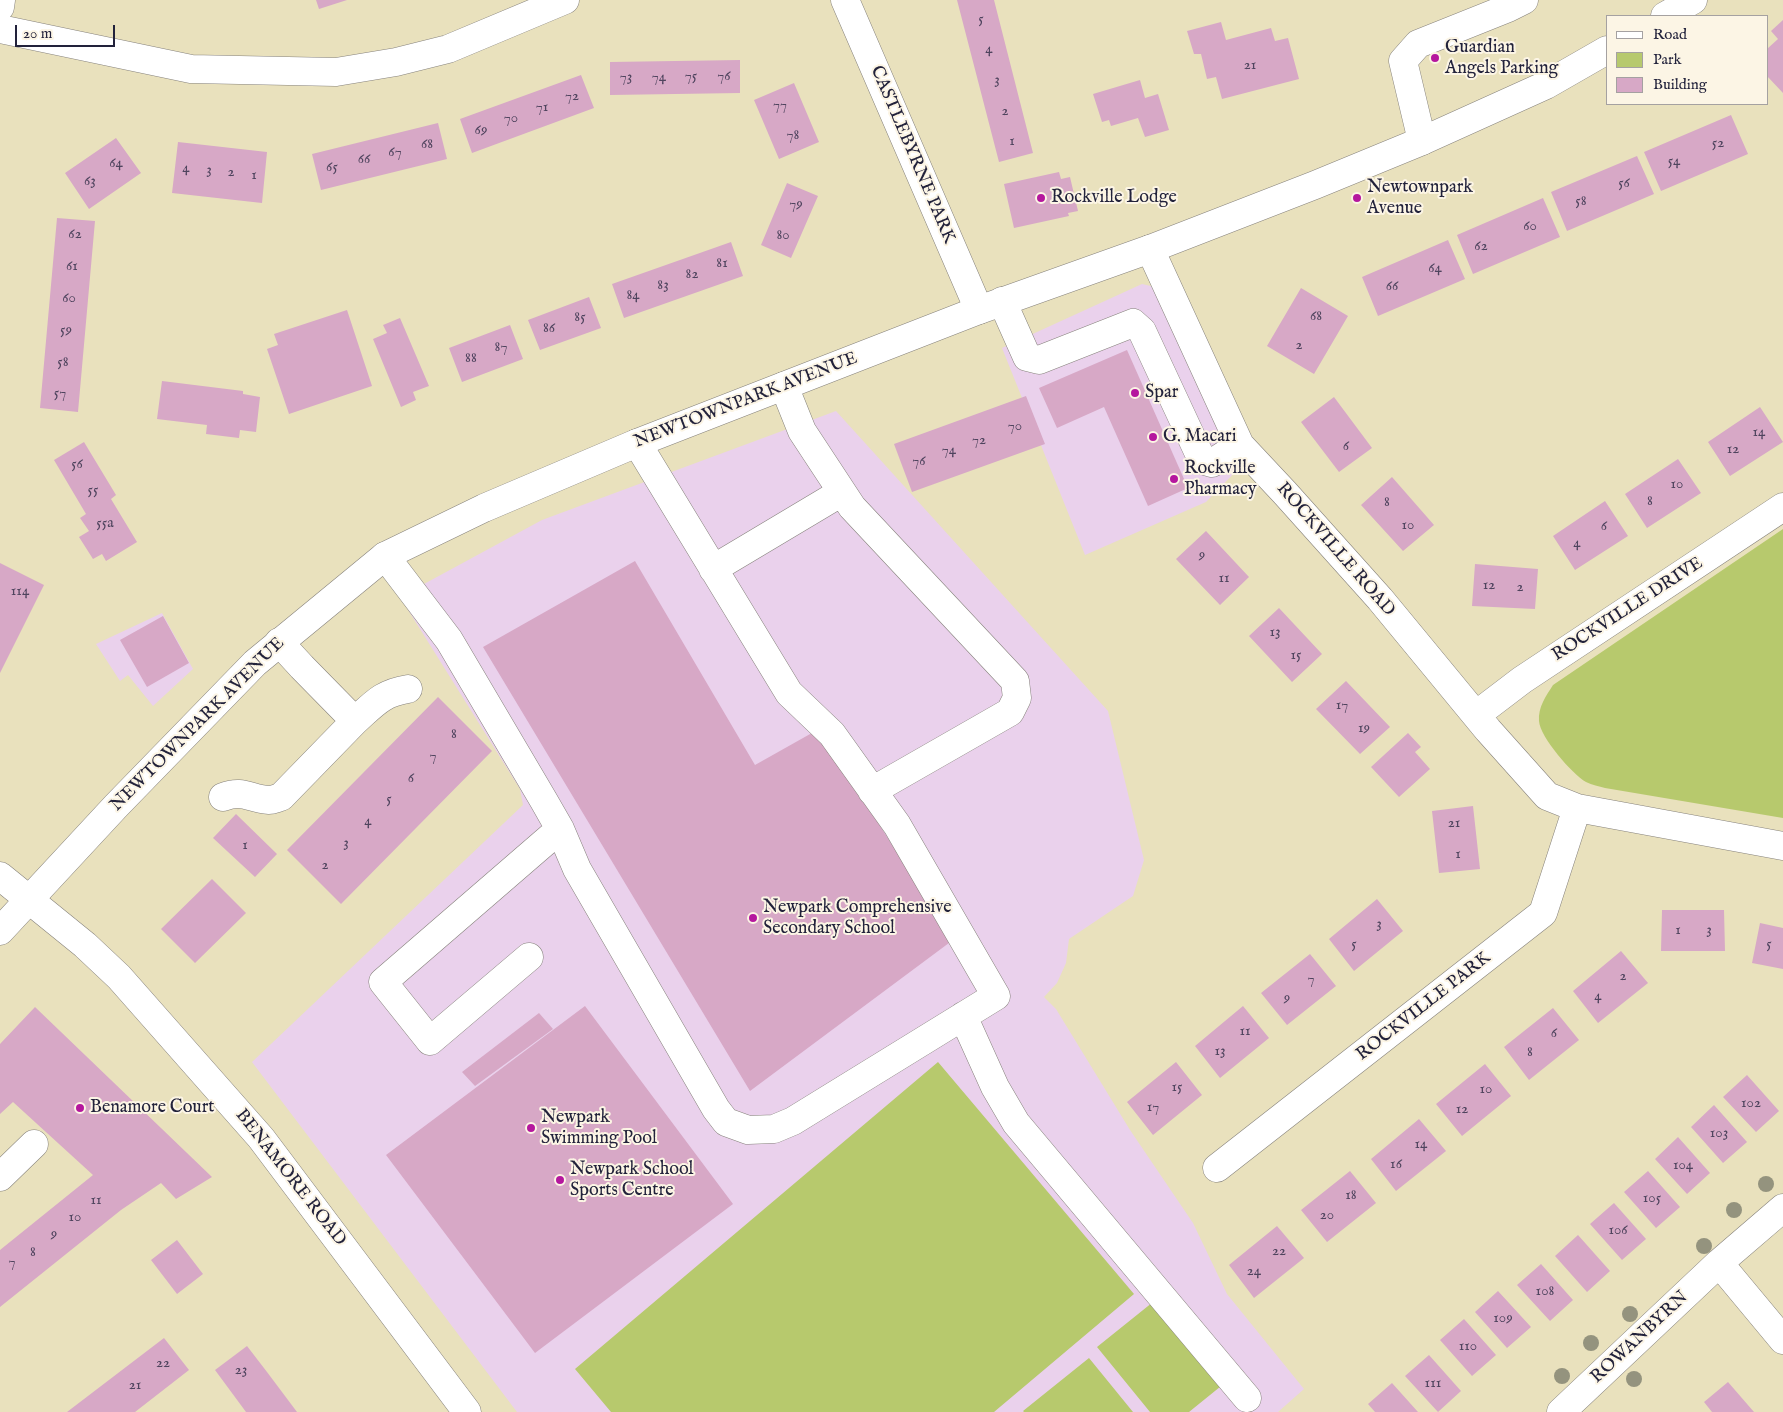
<!DOCTYPE html>
<html>
<head>
<meta charset="utf-8">
<style>
  body { margin:0 }
  #map { position:relative; width:1783px; height:1412px; overflow:hidden; background:#e9e1bd; font-family:"IM FELL English",serif }
  canvas { display:block }
  .legend { position:absolute; left:1606px; top:15px; width:162px; height:90px; box-sizing:border-box; background:#fcf5e5; border:1px solid #a5a1a1; margin:0; padding:6px 9px; list-style:none; font-size:15px; color:#22223b }
  .legend li { display:flex; align-items:center; gap:10px; height:25px }
  .legend b { width:25px; border:1px solid #a5a1a1 }
  .scale { position:absolute; left:15px; top:25px; width:100px; height:22px; box-sizing:border-box; border:2px solid #22223b; border-top:0; padding-left:6px; font-size:15px; line-height:18px; white-space:nowrap; color:#22223b; -webkit-text-stroke:4px #fcf5e5; paint-order:stroke }
</style>
</head>
<body>
<div id="map">
<canvas width="1783" height="1412"></canvas>
<ul class="legend">
<li><b style="height:6px;background:#fff"></b>Road</li>
<li><b style="height:14px;background:#b7c96d"></b>Park</li>
<li><b style="height:14px;background:#d7a8c6"></b>Building</li>
</ul>
<div class="scale">20 m</div>
</div>
<script>
const g = document.querySelector('canvas').getContext('2d');
g.lineJoin = 'round';
function fill(path, color) { g.fillStyle = color; g.fill(path, 'evenodd'); }
function trace(path, color, width, dash) { g.strokeStyle = color; g.lineWidth = width; g.lineCap = dash ? 'butt' : 'round'; g.setLineDash(dash || []); g.stroke(path); }
function label(font, color, halo, rows, align = 'center') {
  g.font = font + ' "IM FELL English",serif'; g.lineWidth = 4; g.setLineDash([]); g.textBaseline = 'middle'; g.strokeStyle = halo; g.fillStyle = color; for (const [text, x, y, turn = 0] of rows) {
    g.save(); g.translate(x, y); g.rotate((+turn || 0) * Math.PI / 180); g.textAlign = isNaN(turn) ? turn : align; if (halo) g.strokeText(text, 0, 0); g.fillText(text, 0, 0); g.restore();
  }
}
const built = new Path2D(`
  M1142 284 1155 287 1239 468 1206 502 1085 555 1002 348Z
  M836 411 1108 711 1144 860 1133 896 1069 939 1066 963 1057 983 1044 997 1056 1009 1130 1130 1193 1223 1227 1294 1304 1389 1278 1412H517L252 1062 523 805 520 789 400 597 542 520Z
  M162 613 193 669 153 706 128 675 120 681 96 644Z`);
const green = new Path2D(`
  M1783 529V818L1605 788C1599 786 1592 785 1586 782 1572 774 1540 737 1539 721 1538 707 1546 696 1553 685Z
  M938 1062 1134 1294 994 1412H611L575 1369Z
  M1163 1294 1231 1378 1189 1412H1150L1097 1347Z
  M1089 1358 1133 1412H1024L1023 1411Z`);
const building = new Path2D(`
  M316 0H347L319 9Z
  M957 0H994L1033 153 999 162Z
  M1783 20V93L1767 76V49L1778 39 1771 31Z
  M1221 22 1226 40 1271 28 1275 41 1288 38 1299 79 1222 99 1216 77 1207 79 1201 54H1194L1187 31Z
  M740 60V93L610 95V62Z
  M581 75 594 108 472 153 460 119Z
  M1140 80 1145 98 1158 94 1169 130 1145 137 1138 118 1111 126 1109 120 1102 122 1093 94Z
  M794 83 819 142 779 159 754 100Z
  M1731 115 1748 154 1661 191 1644 152Z
  M438 123 447 159 321 190 312 154Z
  M116 138 141 173 89 209 65 173Z
  M178 142 267 152 262 203 172 193Z
  M1637 156 1654 194 1567 231 1551 192Z
  M1059 172 1061 179 1070 177 1078 211 1068 213 1069 216 1014 228 1004 184Z
  M787 183 818 196 791 258 761 245Z
  M1543 198 1560 237 1473 274 1457 235Z
  M57 218 95 221 78 412 40 408Z
  M1448 240 1465 279 1378 316 1362 277Z
  M731 242 743 276 624 318 612 284Z
  M1301 288 1348 316 1314 374 1267 346Z
  M589 297 601 328 540 350 528 320Z
  M347 310 372 386 289 414 267 349 278 345 274 334Z
  M400 318 429 386 413 392 416 400 401 407 373 339 387 333 383 325Z
  M510 325 523 359 462 382 449 348Z
  M1127 350 1188 488 1148 506 1104 407 1057 428 1039 388Z
  M162 381 243 391V394L260 397 256 432 240 430 239 438 206 434 207 425 157 419Z
  M1026 396 1045 444 912 492 894 444Z
  M1334 397 1372 448 1339 472 1301 422Z
  M1760 407 1783 442 1730 476 1708 442Z
  M84 442 116 495 111 499 137 542 106 561 102 554 93 559 79 537 89 531 80 518 86 514 54 460Z
  M1678 459 1701 493 1647 528 1625 494Z
  M1392 477 1434 525 1403 551 1361 505Z
  M1605 501 1628 536 1575 570 1553 536Z
  M1206 531 1249 577 1220 605 1176 559Z
  M635 561 755 765 819 729 901 859 957 937 750 1091 483 647Z
  M0 563 44 585 0 673Z
  M1475 564 1538 569 1535 609 1472 606Z
  M1279 608 1322 654 1292 682 1249 636Z
  M163 616 189 663 147 687 120 640Z
  M1346 681 1390 727 1360 754 1316 709Z
  M438 697 492 751 341 904 287 850Z
  M1408 733 1421 747 1415 752 1430 769 1399 797 1371 767Z
  M1473 806 1480 869 1439 873 1432 811Z
  M236 814 277 854 255 877 213 838Z
  M212 879 246 913 195 963 161 929Z
  M1377 899 1403 931 1354 971 1329 939Z
  M1662 910H1724L1725 951H1661Z
  M1760 923 1783 928V969L1752 963Z
  M1621 951 1648 983 1598 1023 1573 991Z
  M1310 954 1336 986 1287 1025 1261 993Z
  M585 1006 733 1204 535 1353 386 1155Z
  M1243 1006 1269 1038 1220 1078 1195 1046Z
  M35 1007 212 1177 176 1199 161 1183 121 1210 0 1307V1250L93 1175 13 1102 0 1114V1044Z
  M1553 1008 1579 1040 1529 1080 1504 1047Z
  M539 1013 553 1029 475 1086 462 1072Z
  M1176 1062 1202 1095 1153 1135 1127 1102Z
  M1485 1064 1511 1096 1462 1136 1436 1104Z
  M1747 1075 1779 1111 1756 1132 1723 1097Z
  M1714 1105 1747 1142 1723 1163 1691 1127Z
  M1419 1119 1446 1151 1396 1191 1371 1159Z
  M1678 1137 1710 1173 1687 1194 1655 1159Z
  M1350 1171 1376 1203 1327 1242 1301 1210Z
  M1648 1171 1680 1207 1656 1228 1624 1192Z
  M1614 1203 1646 1239 1622 1260 1590 1224Z
  M1277 1226 1304 1258 1254 1298 1229 1265Z
  M1578 1235 1610 1271 1587 1292 1555 1256Z
  M177 1240 203 1274 177 1294 151 1260Z
  M1541 1264 1573 1300 1550 1321 1517 1285Z
  M1498 1291 1531 1327 1507 1348 1475 1312Z
  M1464 1319 1496 1355 1472 1376 1440 1340Z
  M164 1338 189 1370 135 1412H67Z
  M247 1346 267 1372 297 1412H246L215 1370Z
  M1429 1355 1461 1391 1438 1412 1405 1376Z
  M1728 1382 1754 1412H1712L1704 1402Z
  M1392 1383 1418 1412H1375L1368 1404Z`);
const minor = new Path2D(`
  M845 0 979 310
  M0 7 1 0
  M0 29 191 69 336 72 396 62 448 49 565 0
  M1422 141 1403 61 1418 44 1508 8 1524 0
  M1150 249 1240 445 1285 493 1380 599 1488 730 1547 796 1577 808 1783 846
  M1002 301 1027 357 1039 360 1133 323 1142 331 1202 460 1212 463 1240 445
  M784 386 802 431 852 507 1015 681 1017 698 1010 712 872 791
  M385 556 449 640 544 801 560 829 577 869 716 1109 726 1122 748 1130 774 1129 793 1121 996 996 897 825 832 734 789 693 637 443
  M713 569 842 492
  M1476 715 1522 680 1783 507
  M355 721C374 704 382 693 408 689
  M223 797C243 789 250 799 269 800 273 800 277 798 281 797L355 721 302 667 279 642
  M0 876 85 945 119 977 261 1138 467 1412
  M529 957 430 1041 383 982 560 829
  M963 1016 995 1087 1016 1123 1247 1398
  M1217 1168 1543 913 1577 808
  M0 1177 34 1144
  M1719 1263 1783 1340
  M1561 1412 1719 1263 1783 1208`);
const major = new Path2D(`
  M1665 16 1693 0
  M0 931 116 806 255 663 385 556 484 508 637 443 979 310 1150 249 1315 185 1422 141 1546 85 1607 50`);
const trees = [
  [1766,1184],
  [1734,1210],
  [1704,1246],
  [1630,1314],
  [1591,1343],
  [1562,1376],
  [1634,1379]
];
const markers = [
  [1435,58,5,"#b5179e"],
  [1041,198,5,"#b5179e"],
  [1357,198,5,"#b5179e"],
  [1135,393,5,"#b5179e"],
  [1153,437,5,"#b5179e"],
  [1174,479,5,"#b5179e"],
  [753,918,5,"#b5179e"],
  [80,1108,5,"#b5179e"],
  [531,1128,5,"#b5179e"],
  [560,1180,5,"#b5179e"]
];
const numberNames = [
  ["5",981,20],
  ["4",989,50],
  ["21",1250,66],
  ["75",691,77],
  ["76",724,77],
  ["73",626,78],
  ["74",659,78],
  ["3",997,81],
  ["72",572,97],
  ["77",780,106],
  ["71",542,108],
  ["2",1005,112],
  ["70",511,119],
  ["69",481,131],
  ["78",793,136],
  ["1",1012,142],
  ["52",1718,144],
  ["68",427,145],
  ["67",395,153],
  ["66",364,160],
  ["54",1674,162],
  ["64",116,164],
  ["65",332,168],
  ["4",186,169],
  ["3",209,171],
  ["2",231,173],
  ["1",254,176],
  ["63",90,182],
  ["56",1624,184],
  ["58",1581,202],
  ["79",796,205],
  ["60",1530,227],
  ["62",75,235],
  ["80",783,236],
  ["62",1481,247],
  ["81",722,264],
  ["61",72,267],
  ["64",1435,269],
  ["82",692,275],
  ["83",663,286],
  ["66",1392,287],
  ["84",633,296],
  ["60",69,299],
  ["68",1316,317],
  ["85",580,318],
  ["86",549,329],
  ["59",66,331],
  ["2",1299,346],
  ["87",501,348],
  ["88",471,359],
  ["58",63,363],
  ["57",60,394],
  ["70",1015,427],
  ["14",1759,433],
  ["72",979,441],
  ["6",1346,447],
  ["12",1733,450],
  ["74",949,451],
  ["76",919,462],
  ["56",77,465],
  ["10",1677,485],
  ["55",93,491],
  ["8",1650,502],
  ["8",1387,503],
  ["55a",105,524],
  ["10",1408,526],
  ["6",1604,527],
  ["4",1577,544],
  ["9",1202,556],
  ["11",1224,579],
  ["12",1489,586],
  ["2",1520,588],
  ["114",20,592],
  ["13",1275,633],
  ["15",1296,656],
  ["17",1342,706],
  ["19",1364,729],
  ["8",454,735],
  ["7",433,757],
  ["6",411,779],
  ["5",389,800],
  ["4",368,822],
  ["21",1454,824],
  ["3",346,844],
  ["1",245,846],
  ["1",1458,855],
  ["2",325,866],
  ["3",1379,925],
  ["1",1678,931],
  ["3",1709,931],
  ["5",1354,945],
  ["5",1769,945],
  ["2",1623,977],
  ["7",1311,980],
  ["4",1598,997],
  ["9",1287,999],
  ["11",1245,1032],
  ["6",1554,1034],
  ["13",1220,1052],
  ["8",1530,1053],
  ["15",1177,1088],
  ["10",1486,1090],
  ["102",1751,1104],
  ["17",1153,1108],
  ["12",1462,1110],
  ["103",1719,1134],
  ["14",1421,1145],
  ["16",1396,1165],
  ["104",1683,1166],
  ["18",1351,1196],
  ["105",1652,1199],
  ["11",96,1201],
  ["20",1327,1216],
  ["10",75,1218],
  ["106",1618,1231],
  ["9",54,1235],
  ["22",1279,1252],
  ["8",33,1253],
  ["7",12,1263],
  ["24",1254,1272],
  ["108",1545,1292],
  ["109",1503,1319],
  ["110",1468,1347],
  ["22",163,1364],
  ["23",241,1371],
  ["111",1433,1384],
  ["21",135,1386]
];
const poiNames = [
  ["Guardian",1445,48],
  ["Angels Parking",1445,69],
  ["Newtownpark",1367,188],
  ["Avenue",1367,209],
  ["Rockville Lodge",1051,198],
  ["Spar",1145,393],
  ["G. Macari",1163,437],
  ["Rockville",1184,469],
  ["Pharmacy",1184,490],
  ["Newpark Comprehensive",763,908],
  ["Secondary School",763,929],
  ["Benamore Court",90,1108],
  ["Newpark",541,1118],
  ["Swimming Pool",541,1139],
  ["Newpark School",570,1170],
  ["Sports Centre",570,1191]
];
const streetNames = [
  ["CASTLEBYRNE PARK",912,155,67],
  ["NEWTOWNPARK AVENUE",746,401,-21],
  ["ROCKVILLE ROAD",1335,550,49],
  ["ROCKVILLE DRIVE",1628,610,-33],
  ["NEWTOWNPARK AVENUE",198,725,-45],
  ["ROCKVILLE PARK",1424,1007,-38],
  ["BENAMORE ROAD",290,1178,52],
  ["ROWANBYRN",1640,1338,-43]
];
fill(built, '#ead1ec');
fill(green, '#b7c96d');
fill(building, '#d7a8c6');
trace(minor, '#86827c', 29);
trace(major, '#86827c', 29);
trace(minor, '#fff', 28);
trace(major, '#fff', 28);
g.fillStyle = '#94937e';
for (const [x, y] of trees) { g.beginPath(); g.arc(x, y, 8, 0, 2 * Math.PI); g.fill(); }
for (const [x, y, r, color] of markers) { const dot = new Path2D(); dot.arc(x, y, r, 0, 2 * Math.PI); g.fillStyle = color; g.fill(dot); trace(dot, '#fcf5e5', 2); }
label('15px', '#4f445e', null, numberNames);
label('18px', '#22223b', '#fcf5e5', poiNames, 'left');
label('18px', '#22223b', '#fcf5e5', streetNames);
</script>
</body>
</html>
